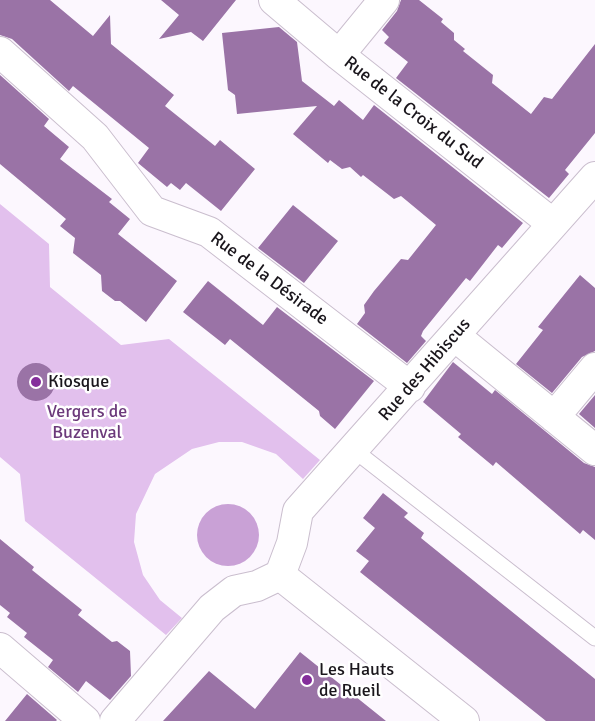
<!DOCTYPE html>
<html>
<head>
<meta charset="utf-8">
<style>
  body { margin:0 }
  canvas { display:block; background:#fcf7fe }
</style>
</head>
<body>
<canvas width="595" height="721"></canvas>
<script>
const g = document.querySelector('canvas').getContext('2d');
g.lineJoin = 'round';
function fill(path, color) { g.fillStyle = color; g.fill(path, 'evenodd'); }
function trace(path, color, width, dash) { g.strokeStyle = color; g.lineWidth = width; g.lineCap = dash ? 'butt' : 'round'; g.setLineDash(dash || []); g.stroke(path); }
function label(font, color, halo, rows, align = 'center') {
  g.font = font + ' Signika,sans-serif'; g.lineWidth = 5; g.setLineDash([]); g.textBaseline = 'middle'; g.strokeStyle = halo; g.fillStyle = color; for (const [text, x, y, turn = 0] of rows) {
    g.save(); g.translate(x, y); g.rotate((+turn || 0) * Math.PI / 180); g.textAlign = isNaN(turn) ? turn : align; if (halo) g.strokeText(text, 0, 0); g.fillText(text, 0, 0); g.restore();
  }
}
const green = new Path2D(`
  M0 204 49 244 50 287 121 345 169 339 320 460 303 479 276 454 242 442H219L192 449 155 474 136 514 134 542 143 575 160 600 182 618 166 635 25 521 20 474 0 457Z`);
const water = new Path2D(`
  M197 535a31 31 0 1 1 62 0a31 31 0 1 1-62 0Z`);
const building = new Path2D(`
  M0 0H50L93 36 110 15 111 44 174 95 165 106 215 146 220 140 255 169 221 211 186 183 180 190 171 183 167 187 138 163 149 148 73 86 69 91 12 39 0 35Z
  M161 0H236L203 41 191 32 159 39 179 15Z
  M401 0H419L443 19 441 22 454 33V40L465 49 463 51 493 75 492 83 531 114 544 97 552 99 595 44V133L565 170 569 174 549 198 396 78 408 62 384 43 389 37 382 30 397 11Z
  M279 27 297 42 302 81 334 106 339 100 363 120 374 105 523 223 502 248 498 245 470 281 466 278 423 331 421 336 426 341 407 363 357 324 365 313 364 305 374 291 401 259 408 260 436 225 401 196 394 199 363 175 361 177 350 167 342 169 330 160 328 163 293 134 317 106 237 114 235 95 228 90 222 33Z
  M0 75 49 119 44 126 69 147 60 159 112 199 109 202 130 219 118 234 177 281 146 322 120 301H115L102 291 101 275 73 253 75 238 60 226 66 219 0 164Z
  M293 205 338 241 304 283 258 248Z
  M580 275 595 288V351L582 357 552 393 516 364 543 330 538 327Z
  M208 281 263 325 277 307 374 381 335 429 320 416 319 411 230 339 225 345 183 312Z
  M453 362 492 394 495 390 584 463 595 467V540L583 530 580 534 496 462 493 466 458 437 461 434 423 402Z
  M17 382a19 19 0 1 1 38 0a19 19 0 1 1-38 0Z
  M595 395V428L579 414Z
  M383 493 408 513 404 517 424 533 421 538 595 679V721H546L360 572 369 561 356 551 375 528 363 518Z
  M0 539 34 567 32 570 82 610 78 615 112 642 117 641 130 651 131 676 110 700 86 681 78 692 48 667 53 660 24 637 27 633 7 617 10 613 0 605Z
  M300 652 386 721H163L209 671 255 709Z
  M27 694 57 720 56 721H5Z`);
const lane = new Path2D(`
  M354 450 595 638`);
const street = new Path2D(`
  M274 0 339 55 553 224
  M0 52 95 137 152 211 209 232 410 387
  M339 55 384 0
  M455 336 595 450
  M554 417 595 368
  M280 575 292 543 298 511 595 177
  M280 575 464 721
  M0 648 85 721
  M115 721 212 608 234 591 257 586 280 575`);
const markers = [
  [36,382,6,"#842d9b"],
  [307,680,6,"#842d9b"]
];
const streetNames = [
  ["Rue de la Croix du Sud",413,113,38],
  ["Rue de la Désirade",269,279,37],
  ["Rue des Hibiscus",425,370,-49]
];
const poiNames = [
  ["Kiosque",48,382],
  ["Les Hauts",319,670],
  ["de Rueil",319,691]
];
const parkNames = [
  ["Vergers de",87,412],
  ["Buzenval",87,433]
];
fill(green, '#e2c0ed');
fill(water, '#c9a1d6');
fill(building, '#9a73a6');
trace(lane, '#cabece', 17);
trace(street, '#cabece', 32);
trace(lane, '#fff', 15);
trace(street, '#fff', 30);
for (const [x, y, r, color] of markers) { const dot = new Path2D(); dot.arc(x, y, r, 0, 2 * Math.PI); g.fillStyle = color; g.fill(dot); trace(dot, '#fff', 2); }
label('18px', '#1a161c', '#fff', streetNames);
label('18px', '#1a161c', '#fff', poiNames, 'left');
label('18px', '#6c3a7b', '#fff', parkNames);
</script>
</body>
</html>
